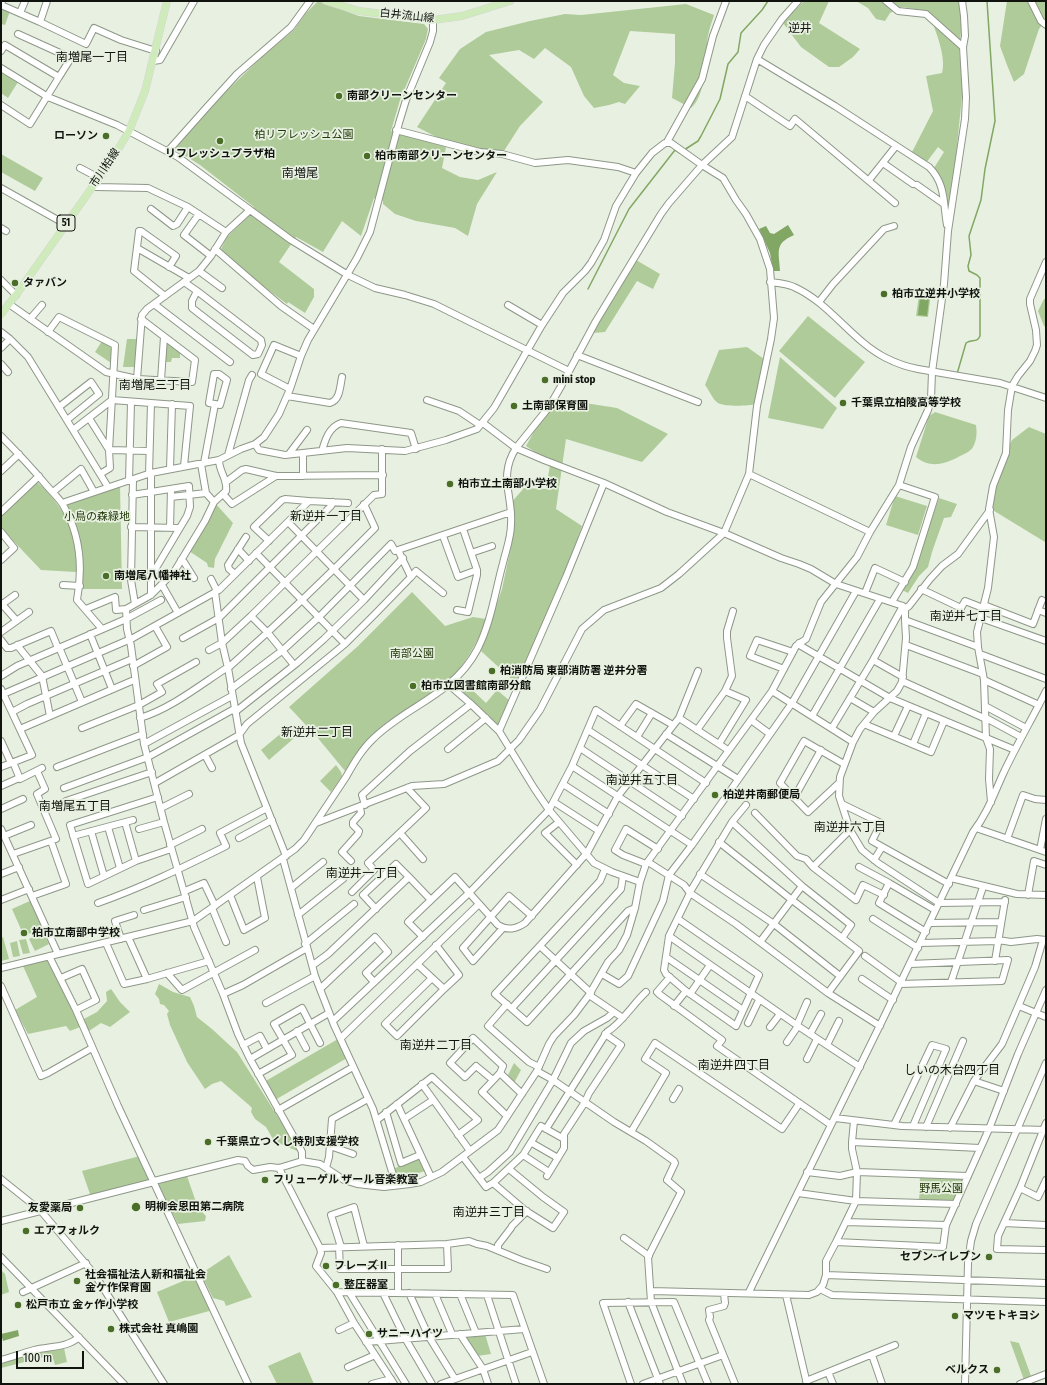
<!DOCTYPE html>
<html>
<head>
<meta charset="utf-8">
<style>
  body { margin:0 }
  #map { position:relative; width:1047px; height:1385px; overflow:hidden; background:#e8f1e1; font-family:"Fira Sans Condensed",sans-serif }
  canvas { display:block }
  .frame { position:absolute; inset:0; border:2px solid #10130e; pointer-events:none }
  .scale { position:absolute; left:16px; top:1351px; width:68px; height:18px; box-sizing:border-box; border:2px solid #10130e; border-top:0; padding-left:5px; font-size:12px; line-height:14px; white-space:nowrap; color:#10130e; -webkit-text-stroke:3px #e8f1e1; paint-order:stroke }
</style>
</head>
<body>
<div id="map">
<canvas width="1047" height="1385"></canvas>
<div class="frame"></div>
<div class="scale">100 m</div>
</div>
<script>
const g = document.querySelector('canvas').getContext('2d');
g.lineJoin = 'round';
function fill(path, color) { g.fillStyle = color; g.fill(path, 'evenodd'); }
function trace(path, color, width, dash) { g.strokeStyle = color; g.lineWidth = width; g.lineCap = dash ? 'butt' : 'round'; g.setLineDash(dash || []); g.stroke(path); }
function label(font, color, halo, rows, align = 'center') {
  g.font = font + ' "Fira Sans Condensed","Noto Sans JP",sans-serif'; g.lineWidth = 3.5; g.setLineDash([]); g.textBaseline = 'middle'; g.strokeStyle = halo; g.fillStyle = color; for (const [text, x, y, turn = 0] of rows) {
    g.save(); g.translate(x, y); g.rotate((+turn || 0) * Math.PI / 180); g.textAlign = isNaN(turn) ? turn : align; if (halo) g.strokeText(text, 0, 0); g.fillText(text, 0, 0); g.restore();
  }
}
const green = new Path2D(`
  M318 1 359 16 424 24 428 29 426 39 400 100 391 131 446 147 442 168 460 177 478 180 497 172 477 204 468 236 455 228 416 221 395 214 383 204V201L374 198 361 236 342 221 323 252 296 237 279 262 314 289V297L305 313 288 302 287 304 259 283 222 252 221 249 227 237 248 217 254 207 200 165 176 150V147L215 102 262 57 294 30 306 13Z
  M804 1H829L819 23 860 49 853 57 839 67H829L801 47 783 23Z
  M856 1H959L962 23 959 50 963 86 951 206 948 219 943 182 934 168 944 152 938 147 926 163 912 152 933 111 926 76 942 73C947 56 934 27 928 11L902 7 890 13 885 21 876 19 868 8Z
  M1007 1H1046V20L1039 29 1024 74 1014 82 1007 65 1000 46Z
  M686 4 714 15C712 22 709 29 708 36 705 56 707 95 691 108L672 98 675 63V34L630 31 613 75 624 83 640 86 625 104 619 102 609 105 594 108 584 96 571 67 545 48 534 59 519 50 489 55 543 102 520 126 502 154 452 145 417 127 446 83 439 78 460 49 486 32 530 21 565 14 581 15Z
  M3 8 10 11 5 25 1 24V9Z
  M1 71 18 82 8 98 1 93Z
  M1 154 43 178 35 191 1 172Z
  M636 260 660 274 653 289 637 281 605 332 593 333 623 280Z
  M916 291 931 292 928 317 916 316 919 295 916 294Z
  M1044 299H1046V327L1044 326 1038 311Z
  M808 316 865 362 835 398 779 351Z
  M127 339H137L135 367H123Z
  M102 341C116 347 113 349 111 363L95 352Z
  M168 342 180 352V358H172L171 362H163L164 344Z
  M747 347 764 359 756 404C749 406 725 407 718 403 713 400 709 390 705 385L719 350Z
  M780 357 837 408 823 429 768 418Z
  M559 399 617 408 668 434 642 462 566 439 556 509 582 526 559 589 518 685 481 651 502 589 512 542 510 504 524 488 546 489 551 459 541 456 526 446 540 421Z
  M935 412 976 425C977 432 977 440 973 447 971 451 965 454 960 456 946 464 930 469 916 457L929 416Z
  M1029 427 1046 434V540L1045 542 991 509 995 485 1008 448 1012 440Z
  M37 482C63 504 80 538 76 572L41 570 1 528V515Z
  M120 484 122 589H81L83 554 79 539 66 505 67 503Z
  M895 496 927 506 918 535 886 525Z
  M939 498 957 504 951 517 944 518 932 552 928 567 919 576 908 593 902 590 915 567Z
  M215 503 233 523 215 559 214 568 208 567 207 563 189 551Z
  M412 592 445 626 473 617 486 619C476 647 461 673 436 691 417 704 395 714 377 730 364 742 355 757 345 771L317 737 289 707 357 647Z
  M467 685 486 703 497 690 510 701 498 728 460 692Z
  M285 730 293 739 269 760 261 750Z
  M336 765 341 772 342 776 331 792 320 781Z
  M32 900 44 927 24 936 12 909Z
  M43 932 49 944 35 951 29 939Z
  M3 937 9 959 1 961V938Z
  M26 939 30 953 23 954 19 940Z
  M17 941 20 956 13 957 10 943Z
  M47 959 62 985 80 1027 70 1031 66 1026 28 1034 15 1010 37 997 23 966Z
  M159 984 173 992 190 997 194 1006 197 1017 212 1029 237 1052 295 1144 297 1151 274 1141 266 1127 255 1119 251 1112 252 1108 249 1105 221 1081 212 1084 205 1089 187 1062 170 1025 167 1014 169 1011 164 1005 160 1004 159 999 155 994Z
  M111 989 120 1002 130 1012 110 1027 101 1023 89 1031 82 1020 97 1012 107 1001 106 992Z
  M338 1039 347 1058 275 1100 264 1082Z
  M514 1063 521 1070 514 1083 507 1077Z
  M140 1156 152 1182 91 1197 82 1171Z
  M418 1158 420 1160 425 1171 409 1176 395 1175 393 1169Z
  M920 1175 968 1176 956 1204 919 1203Z
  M187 1176 198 1208 206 1216 205 1221 178 1224 158 1184Z
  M229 1255 252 1297 226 1306 224 1301 213 1298 205 1282 201 1284 213 1310 169 1322 157 1292 202 1273Z
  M1 1270 5 1274 9 1292 1 1295Z
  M485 1334 491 1354 477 1356 464 1335Z
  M1010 1341 1019 1343 1031 1376 1030 1377 1024 1380Z
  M64 1348 67 1362 55 1365 52 1355 1 1368V1361Z
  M300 1352 314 1384H277L268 1366Z`);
const water = new Path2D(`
  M788 225 794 235C774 244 779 251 780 271H773L770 253 759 229 766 226 770 233 774 234Z
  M920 298 929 299 927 316 918 315Z
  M18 1330 19 1336 3 1341 1 1334Z`);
const stream = new Path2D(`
  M684 150 698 141 701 136 720 99 728 64 738 52 741 33 762 10 768 1
  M588 289 629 209 675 150 680 153 681 152
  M957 374 966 343C972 339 977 343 980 336V278L977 275 969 271 968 266 971 255 969 236 981 200 985 169 995 121 987 1`);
const minor = new Path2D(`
  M2 1 1 5 40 22 86 44 94 28 121 40 156 51
  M886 1 898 11 926 14 963 47
  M1031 1 1041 21 1046 25
  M20 13 25 1
  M40 22 47 1
  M18 34 71 58 59 77
  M1 51 5 45 59 77 30 124 1 105
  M757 59 835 106 929 167C946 184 943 203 947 225
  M153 61 160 60 194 1
  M1 68 48 97 117 125 178 157 291 240 348 275 375 288 405 295 434 304 569 371
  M745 96 790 126 795 119 895 203
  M396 130 480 152 502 154 535 163 568 160 618 167 636 173
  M667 142 702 79 713 36 726 1
  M168 151 208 106 237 74 291 27 310 1
  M883 163 913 184
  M80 168 99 178
  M869 180 896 146
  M93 185 96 187 148 188 188 207 226 232
  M917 185 944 204
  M1 188 65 224
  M151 209 173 226 177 224 188 207
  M199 214 184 235 211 256
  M1 228 6 231
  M137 248 189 278
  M215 249 281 306 314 329
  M199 271 222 288
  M1 280 16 295
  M184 282 197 291 192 301V308L253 355 258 354 262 345 261 340 197 291
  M770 282C778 283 788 284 794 287 830 303 852 341 886 358 896 363 907 367 918 369L1000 383 1046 398
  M165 296 134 271 139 231H141L176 256 169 267
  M819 302 833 284 884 229 894 226
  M9 304 106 372 137 379 192 382 195 360 141 319
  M154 304 230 362
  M508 305 542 325
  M30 319 42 305
  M1 332 10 339 28 357 108 487
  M48 332 59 317 115 345 109 450 110 468 100 474
  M1 348 10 339
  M577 355 698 402
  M1 364 8 372
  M137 379 142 315 147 309 199 271 211 256 226 232 250 210
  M161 380 164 337
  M290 389 261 374 274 345 301 356
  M287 396 330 403C340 400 340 387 342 377
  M427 400 459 411 480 425
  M59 407 91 382 99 394 67 420
  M89 418 109 450 149 451
  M483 423 516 448 549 407 560 388 596 321 661 214 669 203 702 165 732 137 757 59 764 45 782 19 798 1
  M73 430 112 400 190 406 184 466
  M1 436C17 452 32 468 47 486 52 492 59 498 63 505 80 534 83 567 77 600L102 629
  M255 444 259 450 285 455 347 448 405 451 446 440 477 429 494 408 542 325 563 293 585 271 591 263 604 240 616 206 636 173 652 153 665 143H671L702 165 723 178 736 200 746 214 760 239 770 269 774 318 771 339 757 406 749 474 724 533 679 574 661 588 604 610 582 629 540 710 519 740 498 761 444 784 412 786 316 823
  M322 451C325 440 329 427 341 423L411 433 416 449
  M289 454 307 430
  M228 455 249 380 252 375
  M204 463 215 404 220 405 227 380 219 374H214L209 403 215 404
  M201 464 206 493 214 502
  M170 469 172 404
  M1 471 19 454
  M151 473V595
  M149 474 151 403
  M749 474 870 532
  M303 476V453
  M133 480 131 580 135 604
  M129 481 131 402
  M226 482 242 470 246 469 276 476 383 475
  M53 492 81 469 94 492
  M223 494 232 504 276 476
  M132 495 189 486 190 507 187 516 153 573H151
  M171 497 206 493
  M62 503 151 473 219 460 241 449 255 444 264 437 279 414 290 389 301 356 308 340 357 258 370 232 399 123 406 100 430 42 433 31V20
  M1 512 39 476
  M288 522 364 600
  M131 527 179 528
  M170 528 171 489
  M1 532 14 548 1 560
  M443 536 458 577 477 570 463 529
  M269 541 254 527 282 500 285 499 309 501
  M238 549 249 561
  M256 553 345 644
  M471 553 492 546
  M181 560 184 562 194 578
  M235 574 229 569 228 565 246 537
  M131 577H151
  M411 577 416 571 443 593
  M211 579 217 591
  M63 585 80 586
  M162 585 178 613
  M921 589 961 608 965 601 983 608
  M215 592 222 643 228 668 241 743 286 856
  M865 593 875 568 905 582
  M892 602 913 567 935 497 899 485
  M1 603 16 620
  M1 605 15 595
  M984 605 1033 624 1042 600
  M86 609 115 597 116 610 126 609 151 595 174 572 205 521 214 502 226 491C228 479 219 472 219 460
  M126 609 127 629 131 646 144 744 164 822 194 927 223 994 238 1034 250 1059 300 1148 302 1152V1161
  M905 609 909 606 930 579 942 566 958 554 990 510
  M457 610 468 612 477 575V570
  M1038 610 1046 613
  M251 616 268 633 294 665
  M981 618 1046 641
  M905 620 978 647
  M1 632 29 612
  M90 634 112 689
  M183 638 219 618 331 506 333 502
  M1 640 7 648H11L51 631 58 648
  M799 643 801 646 890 698 1015 750
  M17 645 42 676 50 716
  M906 645 983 674
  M59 647 82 702
  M209 650 222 643 251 616 374 495 382 494V449
  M980 654 1046 679
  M873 660 903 677
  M133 666 167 647 155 626
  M228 668C279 623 327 577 375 528L364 504
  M784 669 750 656 757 640 793 652
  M1 676 17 666 126 619 161 600
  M984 680 1039 705
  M902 681 986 719
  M449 685 471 704 499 731 534 788 549 810 594 863 612 872 640 882
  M1 689 32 755 1 767
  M231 689 283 650 319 617 391 544 395 551 398 550
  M772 691 853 742
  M1 695 133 638 219 590 309 501 348 503
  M850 698 874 712
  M985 706 1026 728
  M12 712 27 704 132 659
  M235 712 297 663 324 639 364 600 403 558
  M812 716 880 599
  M140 718C172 708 200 685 228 667
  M679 718 728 750
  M986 718 1021 737
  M751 720 770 734
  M864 724 931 752 944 721
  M620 726 636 704 673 725
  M82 728 139 705 162 692 157 684 196 662
  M832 728 873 660 903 606
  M20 729 134 680
  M588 730 694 799
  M697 730 725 691 732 676 727 638V631L733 611
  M499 731 566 577 604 483
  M666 734 738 779
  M894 736 908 706
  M637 737 652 713
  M1 741 11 763
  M144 744 232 696
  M719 744 746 700 725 691
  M913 744 926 713
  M580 748 682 816
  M448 749 486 718
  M205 755 212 768
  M13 762 20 779 42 768
  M572 766 692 845
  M57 767 143 734
  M155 783 239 735 247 724 345 644 376 613 411 577 398 550 511 512
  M839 783 808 812 780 783 804 741 844 764
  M563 784 609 814
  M1 786 19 778
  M64 788 148 757 234 709
  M158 797 70 825 88 884 136 861 171 849
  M794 798 821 750
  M66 801 152 772
  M554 802 599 831
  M991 802 989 779 990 749 986 738 984 680 978 647 977 632 988 588 994 537 989 509 993 486 1006 453 1008 410 1012 386 1018 376 1030 361 1035 351 1037 345 1036 330 1030 304V299L1046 262
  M842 804 881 823 872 841 949 884
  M365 805 362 795 410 751 471 704
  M161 808 189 794
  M1 809 23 799
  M755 813 797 856 806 859 813 867 856 900 863 885 884 895
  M125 822 136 861
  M559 822 545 833 577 865
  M732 822 802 886 851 925 842 938 859 951 828 993
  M108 827 120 868
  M976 828 1046 852
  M1 829 58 954
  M139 829 164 822
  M91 831 104 876
  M400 833 423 859
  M4 836 31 825
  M73 836 133 820
  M239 838 272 820
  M1007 839 1023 795 1035 799 1046 800
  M719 842 792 900 842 938
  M170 845 202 829
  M1040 850 1046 819
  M13 854 56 839 37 794 45 789 37 771
  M283 859 315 976 334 1025 373 1109 393 1175 394 1186
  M874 860 882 847
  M351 861 342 852 358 834 359 831 353 825V822L361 813 360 807
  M648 862 684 885 690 893 736 924 828 993 880 1026
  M646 864 623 855 615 850 626 829 658 849
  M813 867 850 830
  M859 867 889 883 935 910
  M605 869 600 881 495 994 527 1022 628 911 635 908
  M1 874 19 867
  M700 874 774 924 840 976
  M951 878 1017 894 1046 895
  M889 883 879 903 926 932
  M291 888 323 862
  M185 891 204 883 215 906
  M352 892 374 870 368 863 426 808 407 788
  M690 892 732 822 746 805
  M230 895 244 930 265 918 257 877
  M1028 895 1034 861 1046 865
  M32 896 66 884 51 841
  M1 900 29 889
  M98 903C143 887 184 867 226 846L220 833 267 808
  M212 908 226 942
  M376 909 363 895 396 864 409 877
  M144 910 186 897
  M298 915 343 879
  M678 919 759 975 736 1026 686 991 666 974 664 970 669 936 690 893
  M873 919 918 948
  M930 923 1001 922
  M503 928 473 961 463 948 509 896 532 916
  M669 936 798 1026 860 1067
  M128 937 147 979
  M423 937 408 922 455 877 498 925C508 931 516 929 525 923L587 853 618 796 679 718 698 671
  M121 939 115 921 134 915
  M998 940 1011 942 1037 939 1046 940
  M760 942 802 886
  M106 943 124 984 147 979 209 961
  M920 943 998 941
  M305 944 354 904
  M540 946 591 993
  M49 956 76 1010 118 1106 248 1384
  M865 956 901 982
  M666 957 743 1010
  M995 961 1005 900
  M417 964 444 989 459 975 436 945
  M313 965 328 954 409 877 430 899
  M1 968 193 921 295 849 304 840C318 819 332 798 346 777 354 763 362 749 374 738 408 705 453 695 477 650 491 623 495 592 503 563 506 550 511 538 511 524 513 496 498 476 516 448L544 460 604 483 667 512 724 533 781 558 799 564 811 569 836 584 903 606 905 612V620L906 638 902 682 897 691 874 712 860 729 853 742 840 777 839 796 850 830 862 850 878 863 939 903 1005 902
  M167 973 182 990 255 950
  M602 974 619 984 628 976 663 901 669 875 692 845 792 703 856 591
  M670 977 657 992 659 994 722 1040 717 1046 831 1125
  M61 978 82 969 96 1000 76 1010
  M432 978 385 1024 397 1036 444 989
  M862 979 893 1000
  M951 982 983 887
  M900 984 1002 981 1008 960 910 964
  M1 986 41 1076 48 1073 92 1048
  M320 989 375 937 388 952 366 973 374 982
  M223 994 243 985 307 948
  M690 994 710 965
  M589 995 623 1018
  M266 1003 315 976
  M507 1004 488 1026 529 1062 539 1067
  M674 1006 686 991
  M1019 1006 1036 1013 1046 990
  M512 1008 621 889 623 876
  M333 1021 470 892 549 810 572 766 596 710 706 783
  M748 1023 759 1000
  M797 1025 807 1002
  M770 1027 780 1014
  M297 1031 306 1048
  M810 1034 821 1014
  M341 1038 478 905
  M787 1042 798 1026
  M243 1045 260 1036 267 1049
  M827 1045 839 1021
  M250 1059 329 1013
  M807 1059 817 1039
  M537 1071 553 1080 614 1122 646 1141 674 1161 675 1163 667 1180 681 1192 648 1257 651 1302 683 1384
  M258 1074 292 1055 274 1024 302 1008 320 1043
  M493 1080 476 1066 465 1077 450 1063 473 1038 503 1066 500 1073
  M974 1081 1004 1091
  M422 1084 470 1151
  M673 1099 679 1089
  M397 1104 431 1177
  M278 1110 353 1067
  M386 1112 401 1163 420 1155
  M507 1116 482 1092 500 1073 522 1094
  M835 1118 902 1126 1046 1130
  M404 1119 433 1100
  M377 1120 432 1077 478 1120 458 1135
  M894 1125 932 1045 946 1049 913 1126
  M926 1127 963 1041
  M950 1128 974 1081 1002 1044 1035 967 1043 940
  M546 1129 607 1032C623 1022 632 1005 646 992
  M631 1132 666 1073 645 1059 655 1043 782 1129 799 1104
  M852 1142 854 1121
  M532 1143 558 1158
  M330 1146 353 1154
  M523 1155 549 1172
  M463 1157 486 1187 491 1184 493 1183 523 1155 541 1126 564 1139
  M279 1168 320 1248 321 1253 316 1266 337 1292 354 1323 394 1384
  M326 1168 329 1157 332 1119 368 1099
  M807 1172 840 1176 857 1172 968 1176
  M547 1176 564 1148V1134L585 1102 589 1093 621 1045 605 1034
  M479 1178 488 1172 510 1152 553 1080 571 1043 584 1031 607 1018 614 1012
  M1 1179 41 1211 95 1275 164 1384
  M1046 1180 1038 1197 1020 1188 998 1236 997 1249 1046 1250
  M154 1181 238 1160 245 1161 248 1166 253 1170 270 1167 279 1168 302 1161 320 1164 344 1180 357 1184 384 1187 410 1184 421 1182 442 1172 498 1130 537 1071 549 1044 554 1036 574 1015 589 995 608 962 619 950 627 935 635 908 640 882 646 864 772 691 796 646 806 639 821 602 857 557 870 532 899 485 911 447 928 410 931 399 932 372 944 284 948 231 965 119 966 97 963 47 965 36 964 16 962 1
  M493 1183 526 1211 553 1228 564 1212 543 1197 509 1169
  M1020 1188 1046 1123
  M798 1193 856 1201 836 1242 943 1247 946 1225 989 1129 1018 1054 1036 1013 1046 1017
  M956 1204 856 1201 857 1172 852 1149V1142L980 1148
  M1 1221 154 1182
  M846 1222 946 1225
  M1004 1223 1046 1225
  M512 1226 527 1211
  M624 1238 649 1256
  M398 1245V1293
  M339 1247 340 1269H448L447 1244
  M341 1247 331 1215 354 1207 364 1246
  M320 1248 447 1244 469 1241 477 1244 487 1246 521 1260 547 1269
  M498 1250V1245L511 1228
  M1 1257 124 1384
  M826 1275 1046 1283
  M820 1289 832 1295 1046 1302
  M651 1291 809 1295 817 1292 823 1285 826 1275V1261L836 1242
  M23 1292 86 1263
  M337 1292 513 1295 544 1384
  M349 1292 406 1384
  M749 1292 884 1017 973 832C987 814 994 794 1003 774 1016 746 1032 719 1046 691
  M383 1293 405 1338 432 1384
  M409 1293 429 1337 455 1379
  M724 1293 725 1303 724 1306 709 1310 710 1317 709 1320 735 1384
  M435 1294 452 1334
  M460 1294 476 1333
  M487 1295 516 1384
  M786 1295 807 1384
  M628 1302 660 1384
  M339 1330 354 1323
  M460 1334 483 1369 488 1384
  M366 1342 524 1329
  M872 1355 882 1384
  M1 1360C12 1357 23 1353 34 1350 50 1346 67 1348 79 1337
  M348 1367 375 1355
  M828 1372 833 1384
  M806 1381 895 1345
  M372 1384 391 1379
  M441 1384 532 1352
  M631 1384 603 1303 674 1302 708 1384
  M643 1384 723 1355
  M965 1384 968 1263 971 1241 976 1224 1046 1063
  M1020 1384 1046 1374`);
const major = new Path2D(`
  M326 1 359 11 433 20 462 16 510 1
  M1 314 16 295 113 158 129 131 145 91 167 1`);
const markers = [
  [339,96,4,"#4a6e27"],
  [106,136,4,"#4a6e27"],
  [220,141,4,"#4a6e27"],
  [367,156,4,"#4a6e27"],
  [15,283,4,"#4a6e27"],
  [884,294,4,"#4a6e27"],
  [545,380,4,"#4a6e27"],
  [843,403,4,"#4a6e27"],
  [514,406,4,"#4a6e27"],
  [450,484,4,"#4a6e27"],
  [106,576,4,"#4a6e27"],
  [492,671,4,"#4a6e27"],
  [413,686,4,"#4a6e27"],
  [715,795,4,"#4a6e27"],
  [24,933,4,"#4a6e27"],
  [208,1142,4,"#4a6e27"],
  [265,1180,4,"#4a6e27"],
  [136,1207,5,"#4a6e27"],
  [80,1208,4,"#4a6e27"],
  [26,1231,4,"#4a6e27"],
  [989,1257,4,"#4a6e27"],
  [326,1266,4,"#4a6e27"],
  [77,1281,4,"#4a6e27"],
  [336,1285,4,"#4a6e27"],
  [18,1305,4,"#4a6e27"],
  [955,1316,4,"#4a6e27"],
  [111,1329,4,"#4a6e27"],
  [369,1334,4,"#4a6e27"],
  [997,1370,4,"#4a6e27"]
];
const shields = [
  [66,223,18]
];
const shieldNames = [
  ["51",66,223]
];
const streetNames = [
  ["白井流山線",407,16,6],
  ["市川柏線",105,168,-56]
];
const poiNames = [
  ["南部クリーンセンター",347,96],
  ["ローソン",98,136,"right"],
  ["リフレッシュプラザ柏",220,154,"center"],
  ["柏市南部クリーンセンター",375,156],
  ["タァバン",23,283],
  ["柏市立逆井小学校",892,294],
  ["mini stop",553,380],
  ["千葉県立柏陵高等学校",851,403],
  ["土南部保育園",522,406],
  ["柏市立土南部小学校",458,484],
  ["南増尾八幡神社",114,576],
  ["柏消防局 東部消防署 逆井分署",500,671],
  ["柏市立図書館南部分館",421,686],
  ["柏逆井南郵便局",723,795],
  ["柏市立南部中学校",32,933],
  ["千葉県立つくし特別支援学校",216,1142],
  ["フリューゲル ザール音楽教室",273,1180],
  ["明柳会恩田第二病院",145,1207],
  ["友愛薬局",72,1208,"right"],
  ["エアフォルク",34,1231],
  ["セブン-イレブン",981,1257,"right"],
  ["フレーズⅡ",334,1266],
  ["社会福祉法人新和福祉会",85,1275],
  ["金ケ作保育園",85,1288],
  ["整圧器室",344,1285],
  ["松戸市立 金ヶ作小学校",26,1305],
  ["マツモトキヨシ",963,1316],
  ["株式会社 真嶋園",119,1329],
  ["サニーハイツ",377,1334],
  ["ベルクス",989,1370,"right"]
];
const parkNames = [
  ["柏リフレッシュ公園",304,135],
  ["小鳥の森緑地",97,517],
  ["南部公園",412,654],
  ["野馬公園",941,1189]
];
const neighbourhoodNames = [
  ["逆井",800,29],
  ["南増尾一丁目",92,58],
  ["南増尾",300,174],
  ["南増尾三丁目",155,386],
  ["新逆井一丁目",326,517],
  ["南逆井七丁目",966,617],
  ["新逆井二丁目",317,733],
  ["南逆井五丁目",642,781],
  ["南増尾五丁目",75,807],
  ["南逆井六丁目",850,828],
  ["南逆井一丁目",362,874],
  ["南逆井二丁目",436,1046],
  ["南逆井四丁目",734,1066],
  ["しいの木台四丁目",952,1071],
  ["南逆井三丁目",489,1213]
];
fill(green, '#afcb99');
fill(water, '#82a764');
trace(stream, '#82a764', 1.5);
trace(minor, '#8e9788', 8);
trace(major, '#d4d5d4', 8);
trace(minor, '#fff', 6);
trace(major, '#d0ebbb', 7);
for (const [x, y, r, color] of markers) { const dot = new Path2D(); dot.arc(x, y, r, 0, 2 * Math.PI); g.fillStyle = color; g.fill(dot); trace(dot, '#e8f1e1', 1.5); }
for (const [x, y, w] of shields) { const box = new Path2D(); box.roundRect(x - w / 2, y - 8, w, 16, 3); g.fillStyle = '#e8f1e1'; g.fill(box); trace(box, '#10130e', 1); }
label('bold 10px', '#10130e', null, shieldNames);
label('11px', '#10130e', '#e8f1e1', streetNames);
label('bold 11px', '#10130e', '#e8f1e1', poiNames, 'left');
label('11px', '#233a09', '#e8f1e1', parkNames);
label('12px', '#10130e', '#e8f1e1', neighbourhoodNames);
</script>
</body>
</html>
